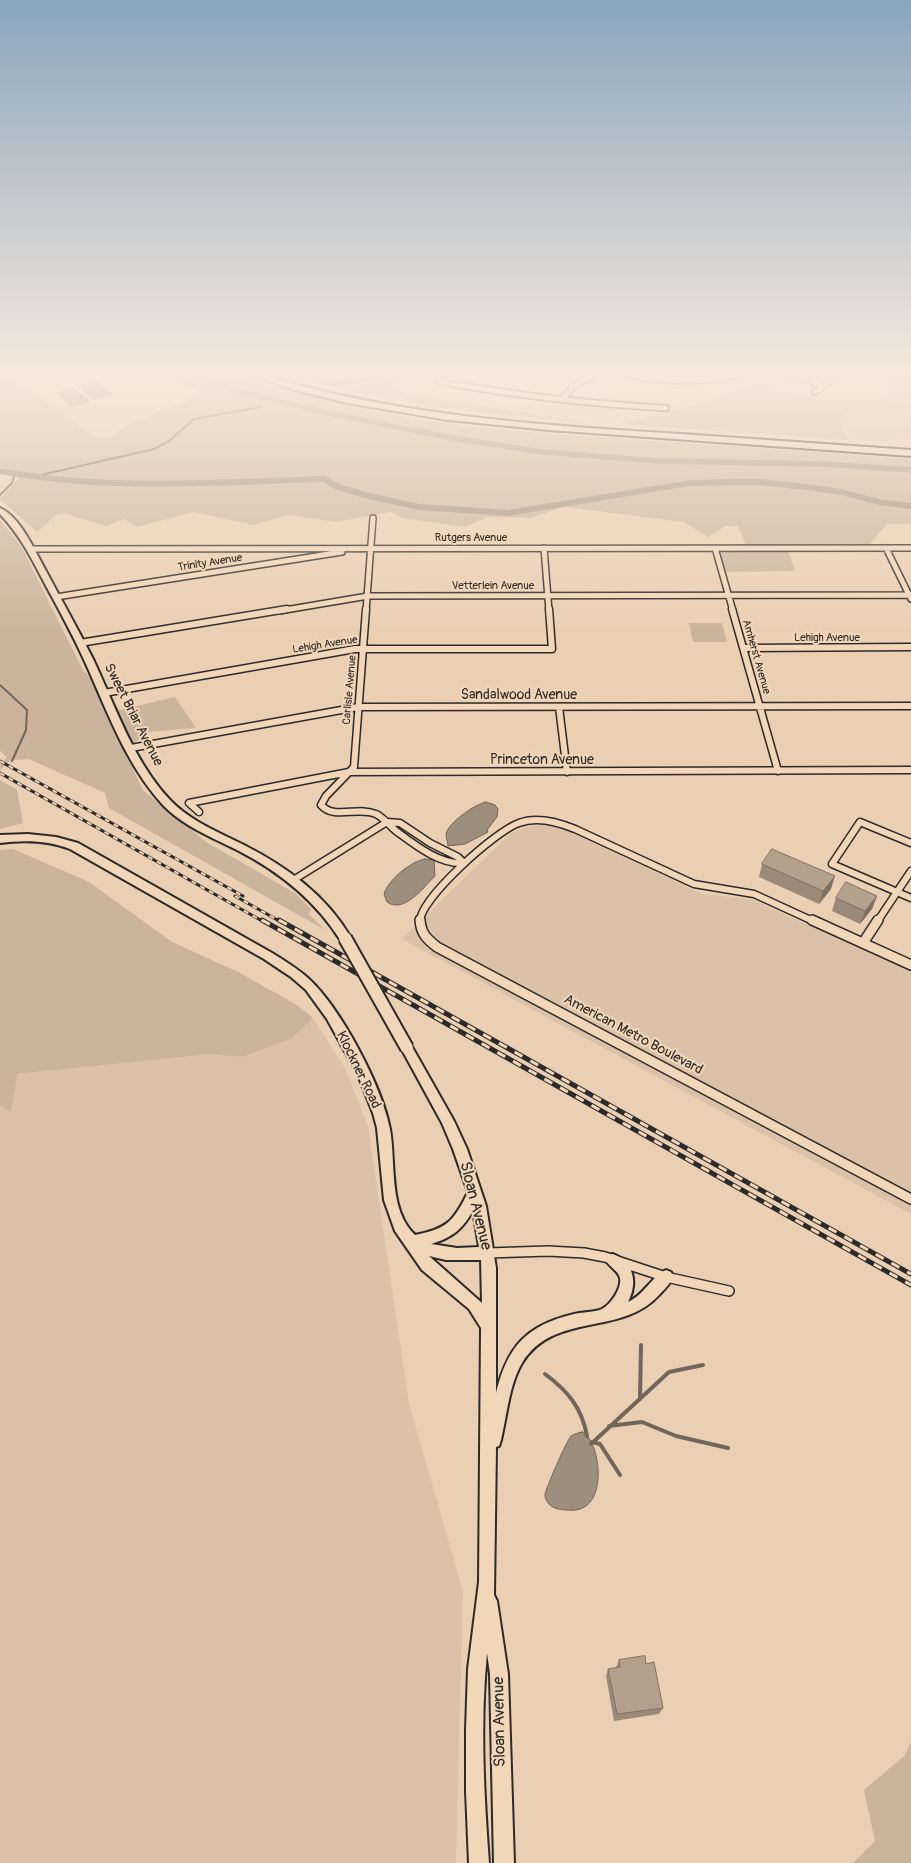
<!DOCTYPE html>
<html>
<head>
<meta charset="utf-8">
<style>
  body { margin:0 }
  canvas { display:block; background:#eacfb2 }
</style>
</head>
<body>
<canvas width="911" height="1863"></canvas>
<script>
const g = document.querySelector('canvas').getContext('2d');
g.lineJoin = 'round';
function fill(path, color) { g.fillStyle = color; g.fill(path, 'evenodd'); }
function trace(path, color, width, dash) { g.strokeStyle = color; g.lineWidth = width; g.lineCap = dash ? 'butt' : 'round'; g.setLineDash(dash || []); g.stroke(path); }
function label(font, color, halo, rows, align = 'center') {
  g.font = font + ' Pangolin,sans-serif'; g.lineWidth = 4; g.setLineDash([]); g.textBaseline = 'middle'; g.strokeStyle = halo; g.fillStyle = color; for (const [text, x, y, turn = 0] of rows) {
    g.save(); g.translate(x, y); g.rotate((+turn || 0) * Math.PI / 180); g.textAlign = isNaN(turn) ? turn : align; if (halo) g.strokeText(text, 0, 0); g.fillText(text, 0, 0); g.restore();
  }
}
const built = new Path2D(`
  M887 373H911V438L881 442 847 439 840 422 841 412 856 407H881L887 399Z
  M544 825 566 830 702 894 751 899 911 972V1214L402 939 511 833 526 827Z
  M313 1018 346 1070 368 1126 409 1404 463 1591 456 1863H0V1105L11 1111 16 1074 211 1054 242 1057 291 1039Z`);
const green = new Path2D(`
  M0 373H5L97 438H110L128 424 198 397V390L151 373H232L256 382 336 403 401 416 465 426 540 433 911 459V524H887L866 548H787L795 571 719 572 712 548 747 547 738 526H725L708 537 684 522 564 507 531 518 487 517 466 527 402 518 391 512 335 522 289 515 253 525 193 512 137 527 124 519 106 526 66 514 56 515 37 532 0 499 18 479 19 473 0 467Z
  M279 373H314L320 375 340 373H414L391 385 408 395 594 423C487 415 382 403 279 373Z
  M757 383 768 384 776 391 819 399H887L881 407H856L842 412 849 419 840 422 847 439 850 440 619 424 711 401Z
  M0 520 22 548 83 670 120 710 175 697 196 728 146 732 125 753 143 790 206 842 295 893 311 909 309 914 325 930 109 808 105 793 29 759 11 760 0 770V765L7 757 0 751Z
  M689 623H722L727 642H693Z
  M0 780 17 790 23 823 0 829Z
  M13 849 89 882 172 942 238 972 297 1005 313 1018 291 1039 242 1057 211 1054 17 1074 11 1112 0 1105V850Z
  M911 1742V1863H853L875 1841 864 1790 905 1755Z`);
const water = new Path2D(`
  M96 382 112 394 95 399 80 387Z
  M74 389 89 401 72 406 57 393Z
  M486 802 495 805 498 809 497 817 487 830 488 832 465 844 448 846C448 842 446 839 446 834 448 823 475 804 486 802Z
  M425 859 434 860 435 876C424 887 404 914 387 902L384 894C388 880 411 861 425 859Z
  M582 1432C600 1437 612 1515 568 1510 562 1510 554 1509 550 1505 547 1503 545 1498 545 1495 545 1490 567 1440 571 1436 574 1434 578 1433 582 1432Z`);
const streamFar1 = new Path2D(`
  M326 385 355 382 394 373
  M32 477 154 449 169 441 194 419 261 407
  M0 495 12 483 14 477
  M0 685 27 710 26 730 12 761`);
const stream = new Path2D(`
  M545 1374C568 1391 582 1408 587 1436
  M640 1398 641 1345
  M609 1426 642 1422 676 1436 728 1448
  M592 1442 600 1444 620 1475
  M591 1444 669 1372 703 1365`);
const canal = new Path2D(`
  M190 373 240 392 327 413 452 438 542 452 659 461 825 464 911 470`);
const river = new Path2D(`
  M0 468C107 488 217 479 325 476L342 485 370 493 419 504 508 510 690 480 731 479H759L807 484 841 489 879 499 911 503V509L879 505 841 495 807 490 759 485H731L690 486 508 516 419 510 364 498 334 489 323 482C216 485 106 494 0 474Z`);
const streetFar2 = new Path2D(`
  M625 373C665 383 704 384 744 373
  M784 373 825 385
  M436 376 439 381 448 383C520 396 593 404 666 408
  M815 392 828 383 837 373
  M562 400 572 387 597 373
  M544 548 549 611
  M715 548 733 611
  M886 548 911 599
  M31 549 911 548
  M56 597 342 552
  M279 611 368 596 911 595
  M366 611 373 518`);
const streetFar1 = new Path2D(`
  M366 609 354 767 326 796 321 805C334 820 358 806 376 814 384 818 389 825 396 831 415 845 440 865 464 863
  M732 609 778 771
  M80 643 287 609
  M743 648 911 647
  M104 693 355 649H552L549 609
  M559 707 567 772
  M131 748 358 707 911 706
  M199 812 189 803 349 772 911 770
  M911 843 860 822 832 864 911 898
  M295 879 387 822 400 823 430 843 458 857 464 863
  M420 922C419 899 497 830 519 823 537 816 558 822 575 829L694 884 754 894 815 922
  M877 922 911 871`);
const street = new Path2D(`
  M420 920C421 934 427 939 437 947L911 1199
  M812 920 911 965
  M863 943 878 920
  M488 1253 548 1251 584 1253 605 1257 666 1277 729 1291`);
const secondary = new Path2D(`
  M0 508C20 516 36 553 46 571 62 601 79 631 94 661 116 708 134 762 170 800 190 821 218 832 244 845 287 867 326 895 351 938L349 941H341C315 900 280 872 237 850 211 837 183 826 163 805 126 765 107 710 85 662 73 635 59 610 45 584 32 559 20 535 0 514Z
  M28 834 56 837 78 843 272 953C285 961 298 969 309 979 341 1009 382 1086 390 1129 396 1162 388 1210 415 1235 447 1229 454 1221 468 1192L453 1149 442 1123 401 1048 403 1045 407 1043 411 1045 454 1121 467 1149 486 1206 496 1268V1393C501 1373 509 1350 526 1336 541 1323 560 1317 579 1313 586 1312 595 1312 602 1309 610 1305 622 1289 620 1278 618 1270 609 1267 606 1260L608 1255 613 1254C634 1262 638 1283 628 1302 644 1295 652 1276 666 1270L671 1272 673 1277C670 1284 664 1290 659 1295 621 1337 554 1311 522 1363 509 1385 507 1415 501 1440L499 1446 496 1447 494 1595 497 1601 508 1674 514 1863H494L490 1674 487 1653C480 1723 484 1794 489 1863H469L466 1791V1730L468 1669 479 1582 481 1328 469 1309 422 1270 395 1231 384 1200 377 1128 373 1113 358 1075 327 1019 306 990 291 977 264 959 70 849C47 840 24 840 0 843V835ZM473 1210 479 1247 457 1248 431 1244C452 1238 463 1229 473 1210ZM429 1256 446 1260H481L482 1303Z`);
const highway = new Path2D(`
  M245 373H256C395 416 536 425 681 434 758 439 834 445 911 450V456L549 430 448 420 347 403 295 390Z`);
const railFar1 = new Path2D(`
  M0 761 243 896
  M0 773 264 922
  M235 896 281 922`);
const rail = new Path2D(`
  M262 920 911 1285
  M279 920 911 1274`);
const secondaryBridge = new Path2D(`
  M345 938 407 1048`);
const wall = new Path2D(`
  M762 864 831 889 819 904 759 877Z
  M877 896 872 909 860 924 832 911 836 898Z
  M619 1660 646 1664 663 1708 659 1714 614 1721 606 1676 608 1669 616 1668Z`);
const shadedWall = new Path2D(`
  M835 876 831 889 819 904 823 891Z
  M877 896 872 909 860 924 865 911Z`);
const building = new Path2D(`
  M772 849 835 876 823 891 762 864Z
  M846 882 877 896 865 911 836 898Z
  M645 1656 646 1664 654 1662 663 1708 617 1714 608 1669 620 1667 619 1660Z`);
const farStreetnames = [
  ["Rutgers Avenue",471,538],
  ["Trinity Avenue",210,563,-9],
  ["Vetterlein Avenue",493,586],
  ["Lehigh Avenue",827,638],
  ["Lehigh Avenue",325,645,-9],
  ["Amherst Avenue",756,657,74],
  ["Carlisle Avenue",350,690,-85]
];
const streetNames = [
  ["Sandalwood Avenue",519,695],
  ["Sweet Briar Avenue",133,715,63],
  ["Princeton Avenue",542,760],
  ["American Metro Boulevard",633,1035,28],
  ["Klockner Road",358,1070,64]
];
const nearStreetnames = [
  ["Sloan Avenue",475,1206,76],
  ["Sloan Avenue",500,1722,-91]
];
fill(built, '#dac1a7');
fill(green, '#cab49c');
fill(water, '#9e8e7d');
trace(water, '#70665c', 1);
trace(streamFar1, '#70665c', 2);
trace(stream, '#70665c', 4);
trace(canal, '#9e8e7d', 5.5);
fill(river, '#9e8e7d');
trace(streetFar2, '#2b2b2b', 8);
trace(streetFar1, '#2b2b2b', 9);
trace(street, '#2b2b2b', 12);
trace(secondary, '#2b2b2b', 4);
trace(highway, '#2b2b2b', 4);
trace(streetFar2, '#f2d6b8', 5);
trace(streetFar1, '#f2d6b8', 6);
trace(street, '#f2d6b8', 9);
fill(secondary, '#f2d6b8');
fill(highway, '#f2d6b8');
trace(railFar1, '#2b2b2b', 3);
trace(rail, '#2b2b2b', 5);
trace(railFar1, '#f2d6b8', 2, [5]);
trace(rail, '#f2d6b8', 3, [9]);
trace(secondaryBridge, '#2b2b2b', 16, []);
trace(secondaryBridge, '#f2d6b8', 12);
fill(wall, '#9b8a79');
fill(shadedWall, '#7e7163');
fill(building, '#b4a18d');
trace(building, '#7e7163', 1);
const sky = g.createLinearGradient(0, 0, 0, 633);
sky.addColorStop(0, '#8aa5bd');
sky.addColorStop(0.59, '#f6e9dc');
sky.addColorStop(1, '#f6e9dc00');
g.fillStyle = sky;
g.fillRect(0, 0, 911, 633);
label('11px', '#2b2b2b', '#f2d6b8', farStreetnames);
label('14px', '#2b2b2b', '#f2d6b8', streetNames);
label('16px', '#2b2b2b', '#f2d6b8', nearStreetnames);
</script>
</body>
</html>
